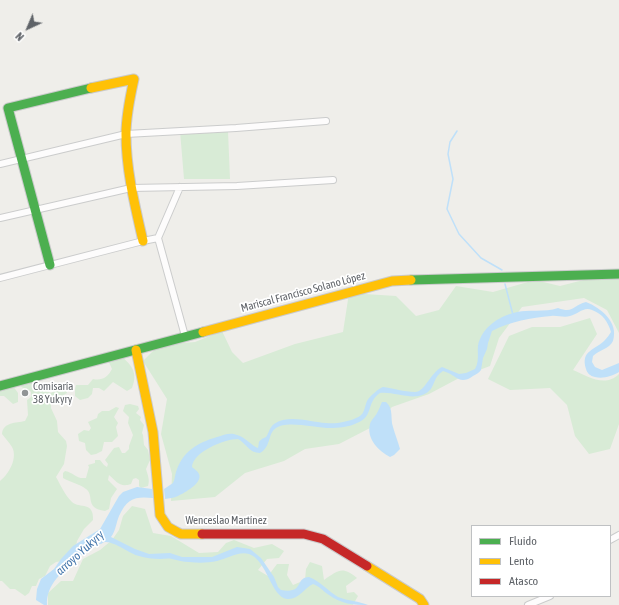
<!DOCTYPE html>
<html>
<head>
<meta charset="utf-8">
<style>
  body { margin:0 }
  #map { position:relative; width:619px; height:605px; overflow:hidden; background:#efeeea; font-family:"Asap Condensed",sans-serif }
  canvas { display:block }
  .legend { position:absolute; left:471px; top:525px; width:140px; height:72px; box-sizing:border-box; background:#fff; border:1px solid #bfc1c3; margin:0; padding:5px 7px; list-style:none; font-size:12px; color:#5f6368 }
  .legend li { display:flex; align-items:center; gap:8px; height:20px }
  .legend b { width:20px; border:1px solid #bfc1c3 }
  .north { position:absolute; left:8px; top:8px; width:40px; height:40px; -webkit-text-stroke:3px #fff; paint-order:stroke; rotate:224deg; font-size:11px; font-weight:700; line-height:16px; text-align:center; color:#5f6368 }
  .north::after { content:''; display:block; margin:auto; width:14px; height:18px; background:#5f6368; clip-path:polygon(50% 0,100% 100%,50% 72%,0 100%) }
</style>
</head>
<body>
<div id="map">
<canvas width="619" height="605"></canvas>
<ul class="legend">
<li><b style="height:5px;background:#4caf50"></b>Fluido</li>
<li><b style="height:5px;background:#ffc107"></b>Lento</li>
<li><b style="height:5px;background:#c62828"></b>Atasco</li>
</ul>
<div class="north">N</div>
</div>
<script>
const g = document.querySelector('canvas').getContext('2d');
g.lineJoin = 'round';
function fill(path, color) { g.fillStyle = color; g.fill(path, 'evenodd'); }
function trace(path, color, width, dash) { g.strokeStyle = color; g.lineWidth = width; g.lineCap = dash ? 'butt' : 'round'; g.setLineDash(dash || []); g.stroke(path); }
function label(font, color, halo, rows, align = 'center') {
  g.font = font + ' "Asap Condensed",sans-serif'; g.lineWidth = 3.5; g.setLineDash([]); g.textBaseline = 'middle'; g.strokeStyle = halo; g.fillStyle = color; for (const [text, x, y, turn = 0] of rows) {
    g.save(); g.translate(x, y); g.rotate((+turn || 0) * Math.PI / 180); g.textAlign = isNaN(turn) ? turn : align; if (halo) g.strokeText(text, 0, 0); g.fillText(text, 0, 0); g.restore();
  }
}
const green = new Path2D(`
  M180 131H228L230 179H184Z
  M615 272H619V333L607 310 584 298 522 307 499 338 490 366 461 377 429 394 392 407 372 427 339 444 305 449 284 461 245 473 215 497 171 501 172 474 161 434 167 399 143 361 159 345 195 342 222 331 232 352 243 363 295 344 343 332 349 293 396 296 416 316 439 310 456 286 493 292 535 280 560 286Z
  M590 318 597 334 573 370C587 376 605 388 619 374V424L610 449 589 454 575 436 567 405 550 388 510 390 488 379 509 336 532 327H560Z
  M116 351C127 362 140 369 132 388L127 391 113 382 104 391 99 388H93L92 394 88 398 80 400 75 396V389L76 385H88L93 379C102 381 108 377 112 369L108 360Z
  M36 380C42 384 44 391 51 393L65 385 67 393 51 402V408L57 421 58 432 66 441 67 446 64 464 56 477C61 486 65 495 72 502 80 509 94 501 93 520L84 529 77 541 76 547 62 561 56 562 50 566 45 576 39 579 36 586H32L29 593 25 596 15 589H10L2 581H0V481C9 474 18 458 12 447 9 442 5 438 2 434 3 422 16 423 25 421L28 415 27 400 31 397V392C28 388 24 389 20 386V383Z
  M0 384 13 386 18 393V402L13 404 4 396H0Z
  M130 404 138 406 139 409 136 413 141 417 140 420 144 425 142 433 143 435 144 445 148 450 150 460 146 469C148 476 150 480 148 486L141 488 139 486V480L136 478 133 479 131 484C120 488 116 481 109 475L108 480 117 489 111 498 109 509 105 511C84 508 95 496 86 489 80 484 70 482 63 478V473L65 471C75 473 75 479 86 478L89 467 88 465 95 463V460H100L104 465 107 467 108 464 105 460 114 448 119 447 122 453H125L129 449V446L133 435 128 423 129 417 123 411 125 405Z
  M116 407 119 408 114 417 118 423 116 427 118 436 112 442H104L102 451 96 454 91 455 86 450 85 443 79 441 78 434 84 430 89 431 91 428 88 422 97 418 98 414 102 411H109Z
  M132 506 145 509 153 533 171 536 199 553 218 552 226 543 234 540 254 548 272 544 284 551 279 558 267 559 258 570 268 576 277 564H289L287 575 293 585 305 580 306 569 310 562 322 566 324 580C339 570 342 566 357 578L346 586 347 593 354 592 358 596 353 605H48V593L61 581H73L83 559 100 550 112 540 119 530 123 516Z`);
const water = new Path2D(`
  M586 302C601 308 619 322 613 341 609 349 599 350 593 356L592 362 595 367 602 370 619 363V372C612 376 603 379 595 377 590 376 587 373 586 369 580 350 596 350 605 340 607 338 609 335 611 332 608 322 603 314 592 310 584 306 578 314 570 316 564 318 557 315 551 316 531 318 511 321 492 331L488 343 487 349 483 358 481 370C479 373 476 374 473 376 459 386 457 375 443 371 433 377 435 386 429 391 416 403 395 391 380 393 366 402 374 417 357 423 350 427 338 428 330 428 317 428 286 420 276 428 267 434 272 446 260 453 249 453 246 443 238 439 224 439 193 452 192 467 194 469 198 471 199 474 203 483 184 493 178 496 174 498 169 498 165 499L164 489 173 483C175 479 175 475 176 472 183 451 197 443 217 437 224 435 230 432 237 435 245 437 252 446 258 448 259 445 258 441 261 440 262 438 265 438 266 437 269 433 269 428 274 424 289 414 309 422 326 423 335 424 348 422 356 418 365 415 364 408 367 401 369 397 379 388 383 387 393 388 404 392 415 392 425 392 430 373 442 367L459 374 466 373 475 369C481 359 475 348 480 339 487 322 508 312 525 311 536 310 548 312 558 308 574 314 573 305 586 302Z
  M382 402H386C394 409 390 418 393 427 395 434 398 442 400 449L394 455 390 457C379 451 366 439 370 424 371 420 375 417 377 413 379 410 380 406 382 402Z
  M137 487 152 489 153 498C136 496 127 498 119 516 116 523 116 530 111 537L135 549 149 554 170 553 182 557H212L237 547 250 549 261 558 274 577 278 587 281 590C305 594 294 578 309 577 320 581 328 591 338 597 348 601 359 601 368 605 353 605 341 604 329 595 323 591 319 586 313 584 304 588 299 600 287 599 271 597 267 560 249 554 238 551 227 559 217 561 208 563 198 563 189 562 183 562 178 560 172 559 168 558 164 559 160 559 153 559 145 558 139 556 130 554 114 541 105 542 103 542 102 544 100 544 88 548 86 552 77 559 63 571 46 584 47 605H44L36 600 37 589 41 579 54 569 61 559 73 546 100 529 119 496 123 492Z`);
const stream = new Path2D(`
  M457 131 450 142 448 154 453 179 447 209 459 234 481 258 502 270
  M505 284 513 315`);
const street = new Path2D(`
  M0 164 126 134 236 128 326 121
  M180 187 158 238 185 336
  M0 218 131 188 237 186 333 180
  M0 278 143 241 158 238
  M610 540 619 535
  M528 605 550 596`);
const fast = new Path2D(`
  M50 265 8 108 91 88
  M411 280 619 274
  M0 386 203 332`);
const slow = new Path2D(`
  M91 88 134 79C130 97 126 116 126 134 126 170 135 206 143 241
  M203 332 392 281 411 280
  M136 350 153 432 160 515 168 527 177 532 181 534H202
  M367 566 420 599 424 605`);
const jam = new Path2D(`
  M202 534H304L323 539 367 566`);
const markers = [
  [25,393,4,"#919496"]
];
const streetNames = [
  ["Mariscal Francisco Solano López",303,292,-15],
  ["Wenceslao Martínez",226,521]
];
const poiNames = [
  ["Comisaría",33,387],
  ["38 Yukyry",33,400]
];
const waterNames = [
  ["arroyo Yukyry",80,553,-42]
];
fill(green, '#d8ebd6');
fill(water, '#bfe0f9');
trace(stream, '#bfe0f9', 1.5);
trace(street, '#cbcccc', 8);
trace(fast, '#cacacb', 11);
trace(slow, '#cacacb', 11);
trace(jam, '#cacacb', 11);
trace(street, '#fdfcfc', 6);
trace(fast, '#4caf50', 9);
trace(slow, '#ffc107', 9);
trace(jam, '#c62828', 9);
for (const [x, y, r, color] of markers) { const dot = new Path2D(); dot.arc(x, y, r, 0, 2 * Math.PI); g.fillStyle = color; g.fill(dot); trace(dot, '#fff', 1.5); }
label('11px', '#5f6368', '#fff', streetNames);
label('11px', '#5f6368', '#fff', poiNames, 'left');
label('italic 12px', '#4174aa', '#fff', waterNames);
</script>
</body>
</html>
